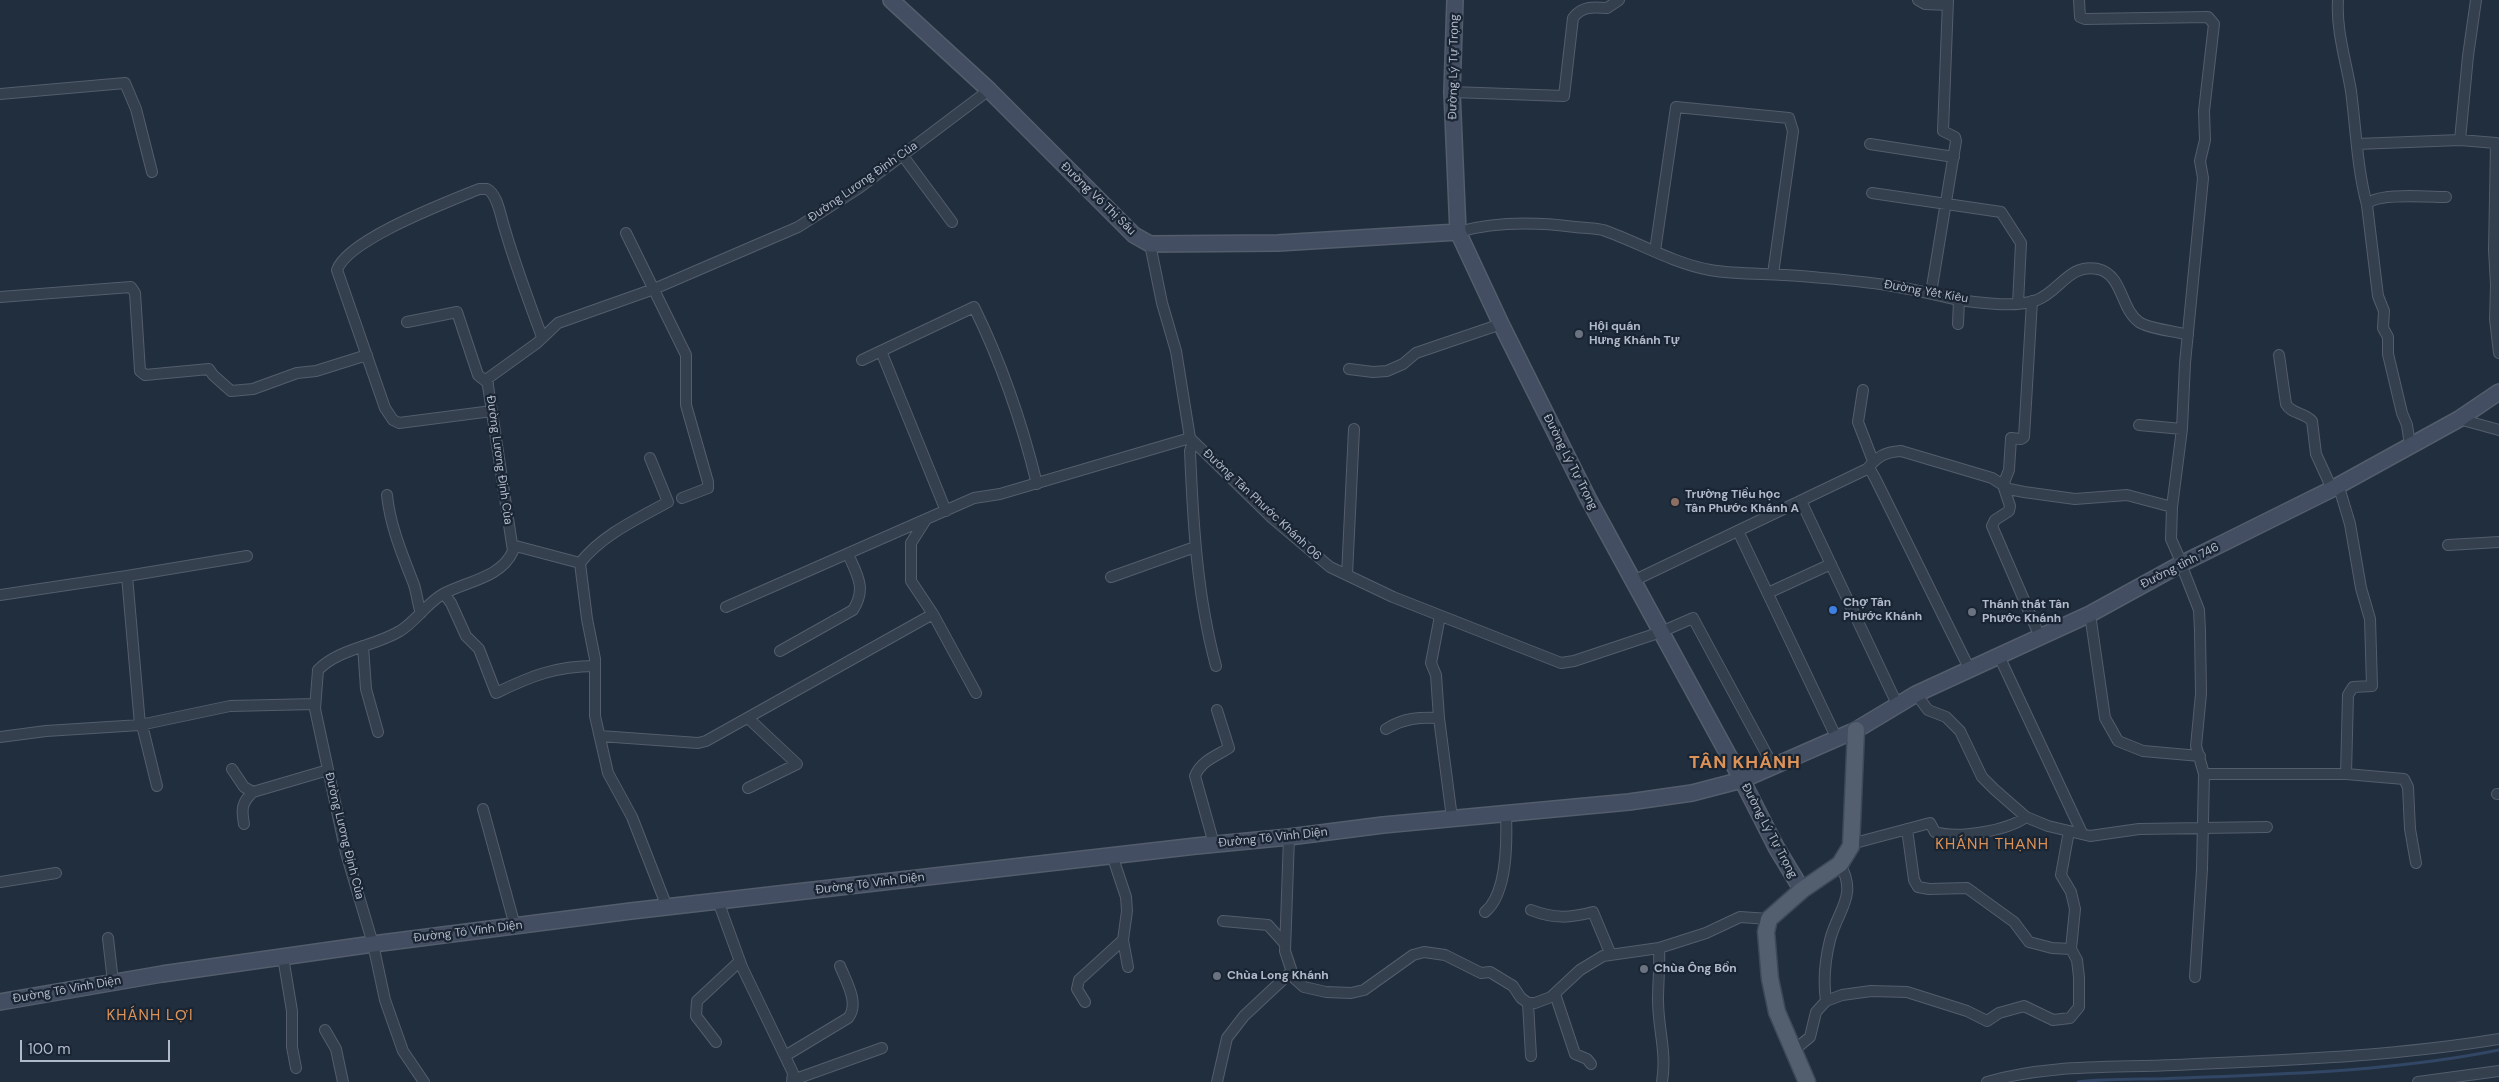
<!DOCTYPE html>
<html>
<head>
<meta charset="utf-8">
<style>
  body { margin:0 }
  #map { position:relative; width:2499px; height:1082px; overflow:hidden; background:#212e3e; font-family:"DM Sans",sans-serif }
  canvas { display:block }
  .scale { position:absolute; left:20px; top:1040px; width:150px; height:22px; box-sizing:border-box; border:2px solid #b1baca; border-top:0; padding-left:6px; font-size:15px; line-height:18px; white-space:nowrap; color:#b1baca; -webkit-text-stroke:4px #1a2533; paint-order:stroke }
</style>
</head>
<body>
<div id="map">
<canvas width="2499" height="1082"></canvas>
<div class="scale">100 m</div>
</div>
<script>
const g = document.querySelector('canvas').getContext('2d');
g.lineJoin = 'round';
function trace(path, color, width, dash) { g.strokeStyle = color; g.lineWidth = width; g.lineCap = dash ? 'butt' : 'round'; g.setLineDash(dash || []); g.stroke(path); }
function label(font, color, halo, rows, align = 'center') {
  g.font = font + ' "DM Sans",sans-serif'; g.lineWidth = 4.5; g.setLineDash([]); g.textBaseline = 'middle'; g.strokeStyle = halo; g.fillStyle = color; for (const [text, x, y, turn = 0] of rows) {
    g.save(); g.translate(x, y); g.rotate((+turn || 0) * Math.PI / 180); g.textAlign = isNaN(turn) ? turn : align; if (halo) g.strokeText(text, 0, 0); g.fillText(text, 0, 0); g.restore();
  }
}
const stream = new Path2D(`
  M2078 1082C2112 1078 2147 1080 2181 1078 2286 1074 2395 1071 2499 1050`);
const street = new Path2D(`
  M1918 0 1925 4 1948 5
  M2079 0 2080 17 2085 19 2208 17 2214 24 2204 111 2205 140 2200 161 2203 178 2185 363 2182 429 2172 507 2171 539 2182 564
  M2338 0C2336 30 2346 61 2351 91 2356 129 2357 168 2367 205
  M1452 92 1564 96 1573 18C1582 6 1593 7 1607 8L1619 0
  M0 94 125 83 136 109 152 172
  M2460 140 2468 56 2476 0
  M1870 144 1954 157
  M2357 144 2460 140 2496 143 2494 250 2496 285 2495 319 2499 353
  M903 156 952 222
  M1872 193 2001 212 2021 243 2018 304
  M1458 232C1497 221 1536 222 1575 227 1584 228 1594 228 1603 230 1638 242 1672 263 1710 270 1739 275 1770 273 1800 276 1832 279 1866 281 1898 287 1918 290 1939 296 1959 300 1982 303 2015 308 2037 300 2060 291 2069 263 2098 269 2123 275 2120 308 2139 322 2149 329 2175 331 2188 335
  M626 233 686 355V405L708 482V488L682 498
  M1150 244 1162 303 1176 351 1190 438 1272 518 1330 567 1393 597 1561 663 1574 661 1661 632 1693 618 1773 766
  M1655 251 1676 107 1789 118 1793 131 1773 274
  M1931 293 1956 141 1955 137 1943 131 1948 0
  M0 297 131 287 135 293 140 371 145 375 209 369 213 375 231 391 253 389 297 373 316 371 367 355
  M2032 301 2024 437 2021 439 2011 438 2009 470 2003 485 2010 506 2009 511 1995 520 1992 526 2040 637
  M407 322 457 312 478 375 488 383
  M1958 324 1959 300
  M881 351 974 307C1002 364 1022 423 1037 484
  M2279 355 2286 404C2291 414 2304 412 2312 421L2316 454 2332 489
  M862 360 881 351 946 511
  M1349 369 1373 372 1387 371 1403 364 1416 353 1501 324
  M1863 390 1858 422 1873 461
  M492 411 399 423 393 420 385 408 337 270C348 239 448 202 479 189H487C497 194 500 213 503 223 514 262 528 299 542 337
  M2459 419 2499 430
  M2139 425 2182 429
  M1193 442 1190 451C1193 523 1197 596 1216 666
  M2410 445 2407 425 2402 413 2388 354V337L2383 328 2384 311 2378 296 2367 205C2374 192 2430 197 2446 197
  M1867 469C1877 457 1884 452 1901 451L1992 478 2009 489 2024 492 2075 499 2127 495 2172 507
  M2338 484 2350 524 2361 588 2370 619 2372 686 2353 687 2348 695 2346 774 2404 779 2408 787 2410 829 2416 863
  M387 495C390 525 402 554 413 582 417 592 417 602 421 613
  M1801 501 1897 704
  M925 521 911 543V581L933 614 976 693
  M1738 531 1837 739
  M512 545 580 563 587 619 595 659V716L608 773 632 817 667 907
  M2448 545 2499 542
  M580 563C602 535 637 519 668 502L650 458
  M2181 564 2199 610 2200 631 2201 694 2196 746 2204 774 2202 869 2195 977
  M1347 575 1354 429
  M127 576 247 556
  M1111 577 1195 547
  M1633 581 1867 469 1871 471 1875 478 1970 670
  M1768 593 1831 564
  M444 594 451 603 466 636 479 649 496 693C531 676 556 666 595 666
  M0 595 127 576 140 725 143 729 157 786
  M726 607 974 498 1000 494 1190 438
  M2090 614 2105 718 2118 741 2143 751 2200 756
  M363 646 366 689 378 732
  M780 651 853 610C867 588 857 575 848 554
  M1999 656 2082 833
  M1916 694 1928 710 1946 717 1960 731 1982 777 1994 789 2026 817 2048 826 2090 836 2139 829 2267 827
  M748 718 797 764 748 788
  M1439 718 1452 818
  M1386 729C1404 718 1419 717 1439 718L1436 675 1431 663 1440 616
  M600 736 698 743 706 741 933 614
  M0 737 46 731 140 725 230 706 315 704
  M232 769 244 787 253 792
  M2204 774H2346
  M2497 794H2499
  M483 809 515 926
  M244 824C241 809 242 802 253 792L328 770
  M1907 829 1914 880 1918 887 1929 889 1967 888 2014 922 2029 942 2052 948 2071 949
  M1289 837 1285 951 1294 978 1304 987 1326 992 1351 993 1364 990 1413 955 1424 952 1445 955 1481 973 1490 972 1513 986 1521 998 1528 1003H1535L1551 997 1580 970 1603 956 1659 948 1706 933 1740 917 1769 919
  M1214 844 1195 776C1201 761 1216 756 1229 748L1217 710
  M1851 844 1930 823 1935 832C1957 839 2007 831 2026 817
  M1112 855 1126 897 1127 911 1123 940 1128 967
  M0 882 56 873
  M718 901 742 967 793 1073 792 1082
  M1531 910C1554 919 1570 918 1593 912L1611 955
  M1485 912C1508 893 1507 840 1506 813
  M1223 921 1268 925 1285 944
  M108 938 113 982
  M1659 948C1660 966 1658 982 1658 1000 1658 1029 1667 1052 1662 1082
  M283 957 292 1011V1047L296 1068
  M1555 994 1575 1054 1587 1059 1591 1064
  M1826 1001C1823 980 1825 960 1830 940 1838 909 1858 896 1840 864
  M1085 1002 1077 989 1079 980 1123 940
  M1528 1003 1531 1056
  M325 1030 336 1049 343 1082
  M716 1042 696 1016 697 1001 740 961
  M1793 1051 1810 1037 1816 1012 1826 1001 1842 995 1871 991 1907 992 1967 1011 1987 1021 1999 1013 2024 1006 2053 1020 2070 1018 2079 1007V977L2077 960 2071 949 2075 909 2071 892 2061 875 2069 831
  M785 1056 848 1018C860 1004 846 981 840 966
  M793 1080 882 1048
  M424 1082 403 1051 385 1000 373 944 346 853 315 709 318 670C340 648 373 647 400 631 416 621 427 603 443 594 467 581 501 578 513 551L487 379 537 343 558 323 654 289 798 227 859 188 989 90
  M1217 1082 1227 1038 1244 1016 1291 972
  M1987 1082C2048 1064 2111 1068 2175 1065 2283 1060 2391 1057 2499 1039
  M2418 1082 2499 1071`);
const secondary = new Path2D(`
  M891 0 989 90 1134 235 1150 244 1278 243 1458 232
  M1455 0 1452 92 1458 232 1501 324 1588 498 1742 780 1776 847 1802 890
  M0 1002 162 974 373 944 631 911 1196 846 1289 837 1383 825 1629 802 1692 793 1742 780 1856 730 1916 694 2090 614 2181 564 2332 489 2459 419 2499 392`);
const primary = new Path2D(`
  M1807 1082 1777 1012 1770 979 1766 932 1769 919 1802 890 1840 864 1851 846 1856 730`);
const markers = [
  [1579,334,5,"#6b7280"],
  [1675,502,5,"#8d6e63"],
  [1833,610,5,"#3f7fe0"],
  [1972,612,5,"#6b7280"],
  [1644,969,5,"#6b7280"],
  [1217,976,5,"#6b7280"]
];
const streetNames = [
  ["Đường Lý Tự Trọng",1454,67,-89],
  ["Đường Lương Định Của",863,182,-35],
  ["Đường Võ Thị Sáu",1098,199,44],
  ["Đường Yết Kiêu",1926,292,10],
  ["Đường Lương Định Của",499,460,82],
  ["Đường Lý Tự Trọng",1570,462,63],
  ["Đường Tân Phước Khánh 06",1262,505,43],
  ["Đường tỉnh 746",2180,566,-27],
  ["Đường Lý Tự Trọng",1769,831,62],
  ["Đường Lương Định Của",344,836,76],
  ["Đường Tô Vĩnh Diện",1273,838,-6],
  ["Đường Tô Vĩnh Diện",870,884,-7],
  ["Đường Tô Vĩnh Diện",468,932,-7],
  ["Đường Tô Vĩnh Diện",67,990,-10]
];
const poiNames = [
  ["Hội quán",1589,327],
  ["Hưng Khánh Tự",1589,341],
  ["Trường Tiểu học",1685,495],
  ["Tân Phước Khánh A",1685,509],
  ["Chợ Tân",1843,603],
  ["Phước Khánh",1843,617],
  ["Thánh thất Tân",1982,605],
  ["Phước Khánh",1982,619],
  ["Chùa Ông Bổn",1654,969],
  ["Chùa Long Khánh",1227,976]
];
const quarterNames = [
  ["KHÁNH THẠNH",1992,845],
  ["KHÁNH LỢI",150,1016]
];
const districtNames = [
  ["TÂN KHÁNH",1745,763]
];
trace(stream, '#324765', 3);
trace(street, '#535d6c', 12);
trace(secondary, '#535d6c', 18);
trace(primary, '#3e4957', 19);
trace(street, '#35404e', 10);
trace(secondary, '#434e62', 15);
trace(primary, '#535f6e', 16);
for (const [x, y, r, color] of markers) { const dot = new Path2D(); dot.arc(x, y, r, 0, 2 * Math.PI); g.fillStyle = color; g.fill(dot); trace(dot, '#1a2533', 2); }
label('12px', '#b1baca', '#1a2533', streetNames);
label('bold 12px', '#b1baca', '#1a2533', poiNames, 'left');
g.letterSpacing = '1px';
label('15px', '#dd9258', '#1a2533', quarterNames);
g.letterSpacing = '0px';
g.letterSpacing = '1px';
label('bold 18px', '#dd9258', '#1a2533', districtNames);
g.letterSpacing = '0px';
</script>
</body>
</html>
